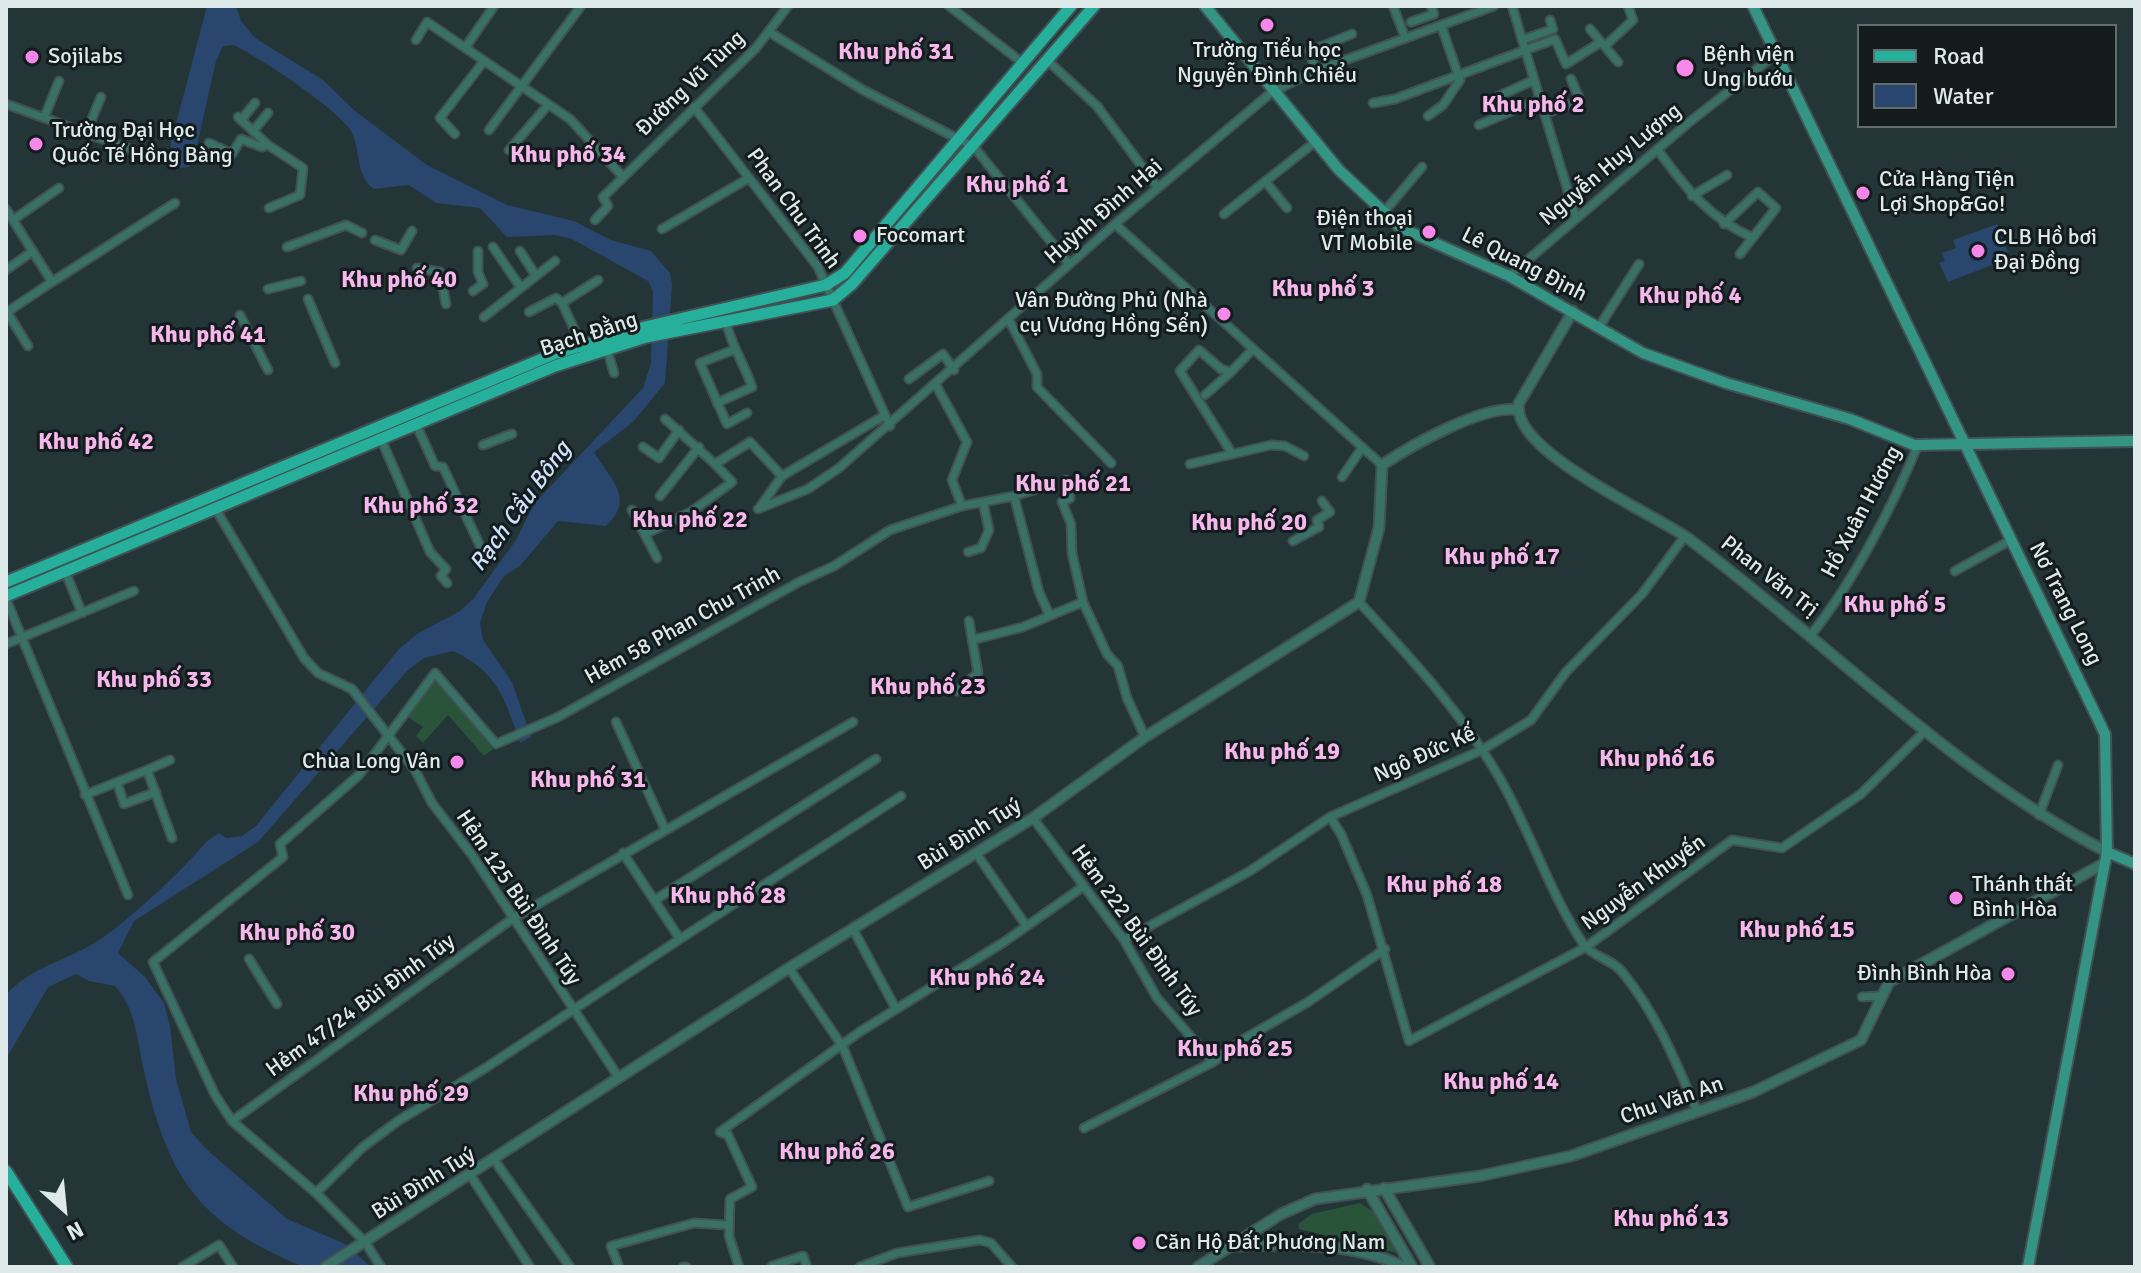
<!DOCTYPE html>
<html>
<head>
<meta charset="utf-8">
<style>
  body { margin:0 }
  #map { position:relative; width:2141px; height:1273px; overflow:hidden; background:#233537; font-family:Signika,sans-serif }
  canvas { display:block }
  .frame { position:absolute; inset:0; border:8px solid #dee9ea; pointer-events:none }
  .legend { position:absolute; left:1857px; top:24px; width:260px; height:104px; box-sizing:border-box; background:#131b1c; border:2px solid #646d6e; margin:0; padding:10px 14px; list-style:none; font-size:24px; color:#dee9ea }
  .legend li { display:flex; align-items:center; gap:16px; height:40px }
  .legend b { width:40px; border:2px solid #646d6e }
  .north { position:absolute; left:24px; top:1169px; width:80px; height:80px; -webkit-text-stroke:6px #131b1c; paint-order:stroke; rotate:153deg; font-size:22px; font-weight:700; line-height:32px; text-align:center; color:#dee9ea }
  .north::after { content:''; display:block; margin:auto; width:28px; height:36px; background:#dee9ea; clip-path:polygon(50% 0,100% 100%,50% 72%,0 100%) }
</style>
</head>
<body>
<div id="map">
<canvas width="2141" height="1273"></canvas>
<div class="frame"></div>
<ul class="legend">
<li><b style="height:10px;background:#26b09c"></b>Road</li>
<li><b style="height:22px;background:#29476e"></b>Water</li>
</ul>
<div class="north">N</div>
</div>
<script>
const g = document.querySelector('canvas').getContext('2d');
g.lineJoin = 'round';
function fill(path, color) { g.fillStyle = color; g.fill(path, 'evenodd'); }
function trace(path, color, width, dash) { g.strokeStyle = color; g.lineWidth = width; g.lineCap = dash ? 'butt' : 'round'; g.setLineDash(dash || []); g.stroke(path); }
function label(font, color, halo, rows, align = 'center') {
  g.font = font + ' Signika,sans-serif'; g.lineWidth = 6; g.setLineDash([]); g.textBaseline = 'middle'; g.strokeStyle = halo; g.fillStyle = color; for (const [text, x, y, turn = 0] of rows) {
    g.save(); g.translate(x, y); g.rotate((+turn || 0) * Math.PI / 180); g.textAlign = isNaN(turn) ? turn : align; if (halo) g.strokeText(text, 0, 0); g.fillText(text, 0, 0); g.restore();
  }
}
const green = new Path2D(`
  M436 679 493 749 484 756 448 715 423 743 416 736 423 727 408 717Z
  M1360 1203 1375 1213 1398 1253 1299 1229 1298 1224 1312 1214Z`);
const water = new Path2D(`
  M207 6H236L241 21 255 38 323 80 355 111 427 165 507 205 574 221 611 240 651 251 670 273 672 284 665 383 633 422 594 452C611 481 636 498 606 526L558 521 520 566 504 576 487 602 480 623 483 640 512 682 531 737 520 743C505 699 498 672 453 651L424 658 408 670 258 842 134 921 118 953 145 977 164 1003 170 1026 176 1079 191 1132 205 1148 287 1219 345 1244 371 1267C356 1267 317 1272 304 1267 200 1224 168 1180 144 1071 137 1041 137 1011 115 986L89 981 76 974 48 987 6 1059V995C31 966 70 960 101 939 130 919 184 869 206 842L219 833 226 838 242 836 256 826 399 649 417 634 460 611 474 598 516 540 534 504 643 388 651 363 653 291 648 281 572 239 555 235 507 237 480 208 436 203 409 185 374 189C354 176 362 146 349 128 329 103 263 60 234 45L223 46 216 61 194 159 189 167 177 168 171 155V143Z
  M1997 224 2010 258 1948 282 1939 263 1945 261 1942 253 1956 248 1953 240Z`);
const minor = new Path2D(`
  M949 6 1024 64
  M1393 6 1405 37
  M1512 6 1576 218
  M1411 22 1434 14 1431 6
  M1590 29 1618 62
  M769 32 863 90 974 147 1069 264
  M416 40 427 22 570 119 623 177
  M1522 40 1553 29 1550 20
  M1605 46 1633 20 1628 6
  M465 48 494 6
  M1048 61 1097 106 1158 188
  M1315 71 1310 51 1352 34
  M1373 103 1395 99 1555 39 1566 64 1601 42
  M6 104 138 152
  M694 107 818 267 890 426
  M1507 113 1499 96 1534 80
  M1545 114 1580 100 1571 79
  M1428 116 1443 105 1460 80 1441 25
  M238 117 268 145 303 168 300 195 269 208
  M44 118 59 81
  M241 120 255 103
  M1479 125 1540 99
  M254 130 268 113
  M489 130 581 6
  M86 133 101 97
  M455 134 440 118 484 61
  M209 143 232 154 241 139 262 147 268 145
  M1657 149C1684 186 1708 217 1751 237
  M509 150 548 105
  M1265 181 1287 208
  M1692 196 1727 175
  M6 209 52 282 7 312 28 346
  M1384 212 1422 167
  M1224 214 1315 142
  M13 220 59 188
  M595 220 608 206 603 197 756 48 788 6
  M1115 224 1382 465
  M1724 224 1758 192 1776 208 1740 254
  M662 229 749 178
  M375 240 401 250 412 231
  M287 247 346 225 362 233
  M493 247 521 288
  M520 251 536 276
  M417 268 440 272 446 304
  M6 270 33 251
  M1509 276 1687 124 1776 54
  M52 282 175 203
  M268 289 301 281
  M473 291 483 284 478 272V251
  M308 299 335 363
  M529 312 556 298 562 303
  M240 315 268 370
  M484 317 555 261
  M1009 320 1037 374V387L1111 463
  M1599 327 1639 264
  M582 346 562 303 598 280
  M607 349 614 373
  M733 350 700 363 727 424 747 413
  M909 379 943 354 954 370
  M936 385 967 442 952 480 962 506 1014 496 1039 592 1049 614
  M1205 395 1231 372
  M717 403 752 387C744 363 731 346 726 321
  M665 419 715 464
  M416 424 435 466 443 467 481 548
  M381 439 430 552 446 569 441 576 447 583
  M483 445 512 434
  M643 447 659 458 679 430
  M1231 452 1180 371 1199 350 1221 369 1231 372 1253 349
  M1190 464 1271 445 1285 446 1304 456
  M1342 477 1362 448
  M1066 480 1070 498 1062 502 1071 524 1072 553 1083 602 1107 654 1118 666 1127 698 1145 737
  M660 496 699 447
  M1014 496 1044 487
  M760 507 782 476 885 415
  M215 508 304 658 318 673 352 689 415 770 432 803 472 855 619 1078
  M758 509 808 489 839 468 1115 224 1272 92 1315 71 1494 6
  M632 510 657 558
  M645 534 691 512 732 482 715 464 750 442 782 476
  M1293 541 1319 527 1317 520 1330 512 1322 501
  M968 552 981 548 989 530 983 502
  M65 571 82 613
  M1955 571 2011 540
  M6 599 128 895
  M1359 602C1410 657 1461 712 1499 777 1530 830 1550 894 1584 945 1593 957 1614 960 1623 973 1657 1015 1676 1062 1697 1111
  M1811 635C1853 582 1892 508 1918 445
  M972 640 1023 627 1083 602
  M6 644 134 591
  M957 691 978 673 969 621
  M616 722 665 829
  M147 770 170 760
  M117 782 124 804 156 792
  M85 795 147 770 172 838
  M2039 815 2058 765
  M1330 817 1341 834 1367 895 1409 1041 1586 947 1732 840 1782 848 1861 794 1926 730
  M1033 818 1124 940 1157 998 1213 1062
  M976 853 1025 924
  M655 900 876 759
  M853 929 896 1009
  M680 939 901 796
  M1124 940 1250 871 1330 817 1482 750 1531 720 1566 672 1642 594 1685 536
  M249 959 277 1004
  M789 968 843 1047 908 1207 989 1181
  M1862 997 1881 996
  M232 1121 512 919 853 722
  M1084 1128 1213 1062 1244 1039 1308 1002 1385 949
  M495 1161 570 1267
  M471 1176 530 1267
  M316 1193 363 1147 398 1121 487 1067 680 939 623 853
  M772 1266 803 1256 807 1267
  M182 1267 219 1245 233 1267
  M381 1267 365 1242 316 1193 232 1121 215 1095 153 962 283 857 280 844 359 775 435 673 496 744 558 717 799 582 834 566 890 530 962 506
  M619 1267 611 1246 694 1223 727 1225
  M683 1267H686
  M739 1267 729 1236 730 1199 752 1187 728 1135 720 1132 861 1031 1004 942 1084 886
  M860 1267 897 1253 980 1240 991 1243 1012 1267`);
const tertiary = new Path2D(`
  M1573 311 1519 403C1509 451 1655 514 1689 539 1828 643 1952 772 2107 852
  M1384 1188 1430 1267
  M1367 1189 1412 1267
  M1233 1246C1291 1245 1351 1241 1404 1267
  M325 1267 789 968 1033 818 1145 737 1359 602 1379 528 1382 465C1412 445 1484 404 1518 410
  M1198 1267 1281 1214 1315 1199 1480 1176 1571 1156 1753 1092 1861 1040 1889 982 2103 864`);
const secondary = new Path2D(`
  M1205 6 1339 170 1401 228 1509 276 1643 353 1726 383 1850 419 1914 445 2135 441
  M1753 6 2105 734 2107 852 2028 1267
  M2107 852 2135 864`);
const primary = new Path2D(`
  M6 582 554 354 645 327 826 285 845 273 1071 6
  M6 596 555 366 646 337 833 300 852 284 1094 6
  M6 1171 67 1267`);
const markers = [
  [1267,25,8,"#f788eb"],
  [32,57,8,"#f788eb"],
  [1685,68,10,"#f788eb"],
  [36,144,8,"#f788eb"],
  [1863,193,8,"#f788eb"],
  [1429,232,8,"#f788eb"],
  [860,236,8,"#f788eb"],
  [1978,251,8,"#f788eb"],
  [1224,314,8,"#f788eb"],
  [457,762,8,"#f788eb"],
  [1956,898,8,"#f788eb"],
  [2008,974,8,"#f788eb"],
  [1139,1243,8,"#f788eb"]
];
const poiNames = [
  ["Trường Tiểu học",1267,51,"center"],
  ["Nguyễn Đình Chiểu",1267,76,"center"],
  ["Bệnh viện",1703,55],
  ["Ung bướu",1703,80],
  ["Sojilabs",48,57],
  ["Trường Đại Học",52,131],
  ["Quốc Tế Hồng Bàng",52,156],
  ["Cửa Hàng Tiện",1879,180],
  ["Lợi Shop&Go!",1879,205],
  ["Điện thoại",1413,219,"right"],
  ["VT Mobile",1413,244,"right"],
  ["Focomart",876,236],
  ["CLB Hồ bơi",1994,238],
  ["Đại Đồng",1994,263],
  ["Vân Đường Phủ (Nhà",1208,301,"right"],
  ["cụ Vương Hồng Sển)",1208,326,"right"],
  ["Chùa Long Vân",441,762,"right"],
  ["Thánh thất",1972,885],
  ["Bình Hòa",1972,910],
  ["Đình Bình Hòa",1992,974,"right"],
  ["Căn Hộ Đất Phương Nam",1155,1243]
];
const streetNames = [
  ["Đường Vũ Tùng",691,84,-44],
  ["Nguyễn Huy Lượng",1611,165,-40],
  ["Phan Chu Trinh",793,209,54],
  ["Huỳnh Đình Hai",1104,212,-41],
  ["Lê Quang Định",1524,265,27],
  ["Bạch Đằng",589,335,-18],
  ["Hồ Xuân Hương",1862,512,-62],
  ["Phan Văn Trị",1769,577,38],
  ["Nơ Trang Long",2065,604,63],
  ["Hẻm 58 Phan Chu Trinh",683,626,-29],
  ["Ngô Đức Kế",1425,755,-24],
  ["Bùi Đình Tuý",970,835,-32],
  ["Nguyễn Khuyến",1644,883,-36],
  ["Hẻm 125 Bùi Đình Túy",518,898,56],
  ["Hẻm 222 Bùi Đình Túy",1136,931,54],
  ["Hẻm 47/24 Bùi Đình Túy",361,1006,-36],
  ["Chu Văn An",1672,1101,-19],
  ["Bùi Đình Tuý",424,1184,-32]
];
const neighbourhoodNames = [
  ["Khu phố 31",896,53],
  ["Khu phố 2",1533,106],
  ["Khu phố 34",568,156],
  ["Khu phố 1",1017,186],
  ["Khu phố 40",399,281],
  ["Khu phố 3",1323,290],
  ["Khu phố 4",1690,297],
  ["Khu phố 41",208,336],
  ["Khu phố 42",96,443],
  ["Khu phố 21",1073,485],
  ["Khu phố 32",421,507],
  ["Khu phố 22",690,521],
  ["Khu phố 20",1249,524],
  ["Khu phố 17",1502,558],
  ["Khu phố 5",1895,606],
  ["Khu phố 33",154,681],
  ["Khu phố 23",928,688],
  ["Khu phố 19",1282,753],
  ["Khu phố 16",1657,760],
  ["Khu phố 31",588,781],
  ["Khu phố 18",1444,886],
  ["Khu phố 28",728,897],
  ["Khu phố 15",1797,931],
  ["Khu phố 30",297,934],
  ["Khu phố 24",987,979],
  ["Khu phố 25",1235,1050],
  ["Khu phố 14",1501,1083],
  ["Khu phố 29",411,1095],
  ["Khu phố 26",837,1153],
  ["Khu phố 13",1671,1220]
];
const waterNames = [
  ["Rạch Cầu Bông",521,507,-54]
];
fill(green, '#29543a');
fill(water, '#29476e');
trace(minor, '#415254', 11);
trace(tertiary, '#415254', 13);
trace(secondary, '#415254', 14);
trace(primary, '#415254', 15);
trace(minor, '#3a7167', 7);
trace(tertiary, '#3a7167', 9);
trace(secondary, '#349585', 10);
trace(primary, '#26b09c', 11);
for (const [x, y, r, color] of markers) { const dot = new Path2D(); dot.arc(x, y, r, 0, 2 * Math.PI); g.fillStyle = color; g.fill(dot); trace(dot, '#131b1c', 3); }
label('22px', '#dee9ea', '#131b1c', poiNames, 'left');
label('22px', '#dee9ea', '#131b1c', streetNames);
label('bold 24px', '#f6b7ed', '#131b1c', neighbourhoodNames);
label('italic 24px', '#cee2fc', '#131b1c', waterNames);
</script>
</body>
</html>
